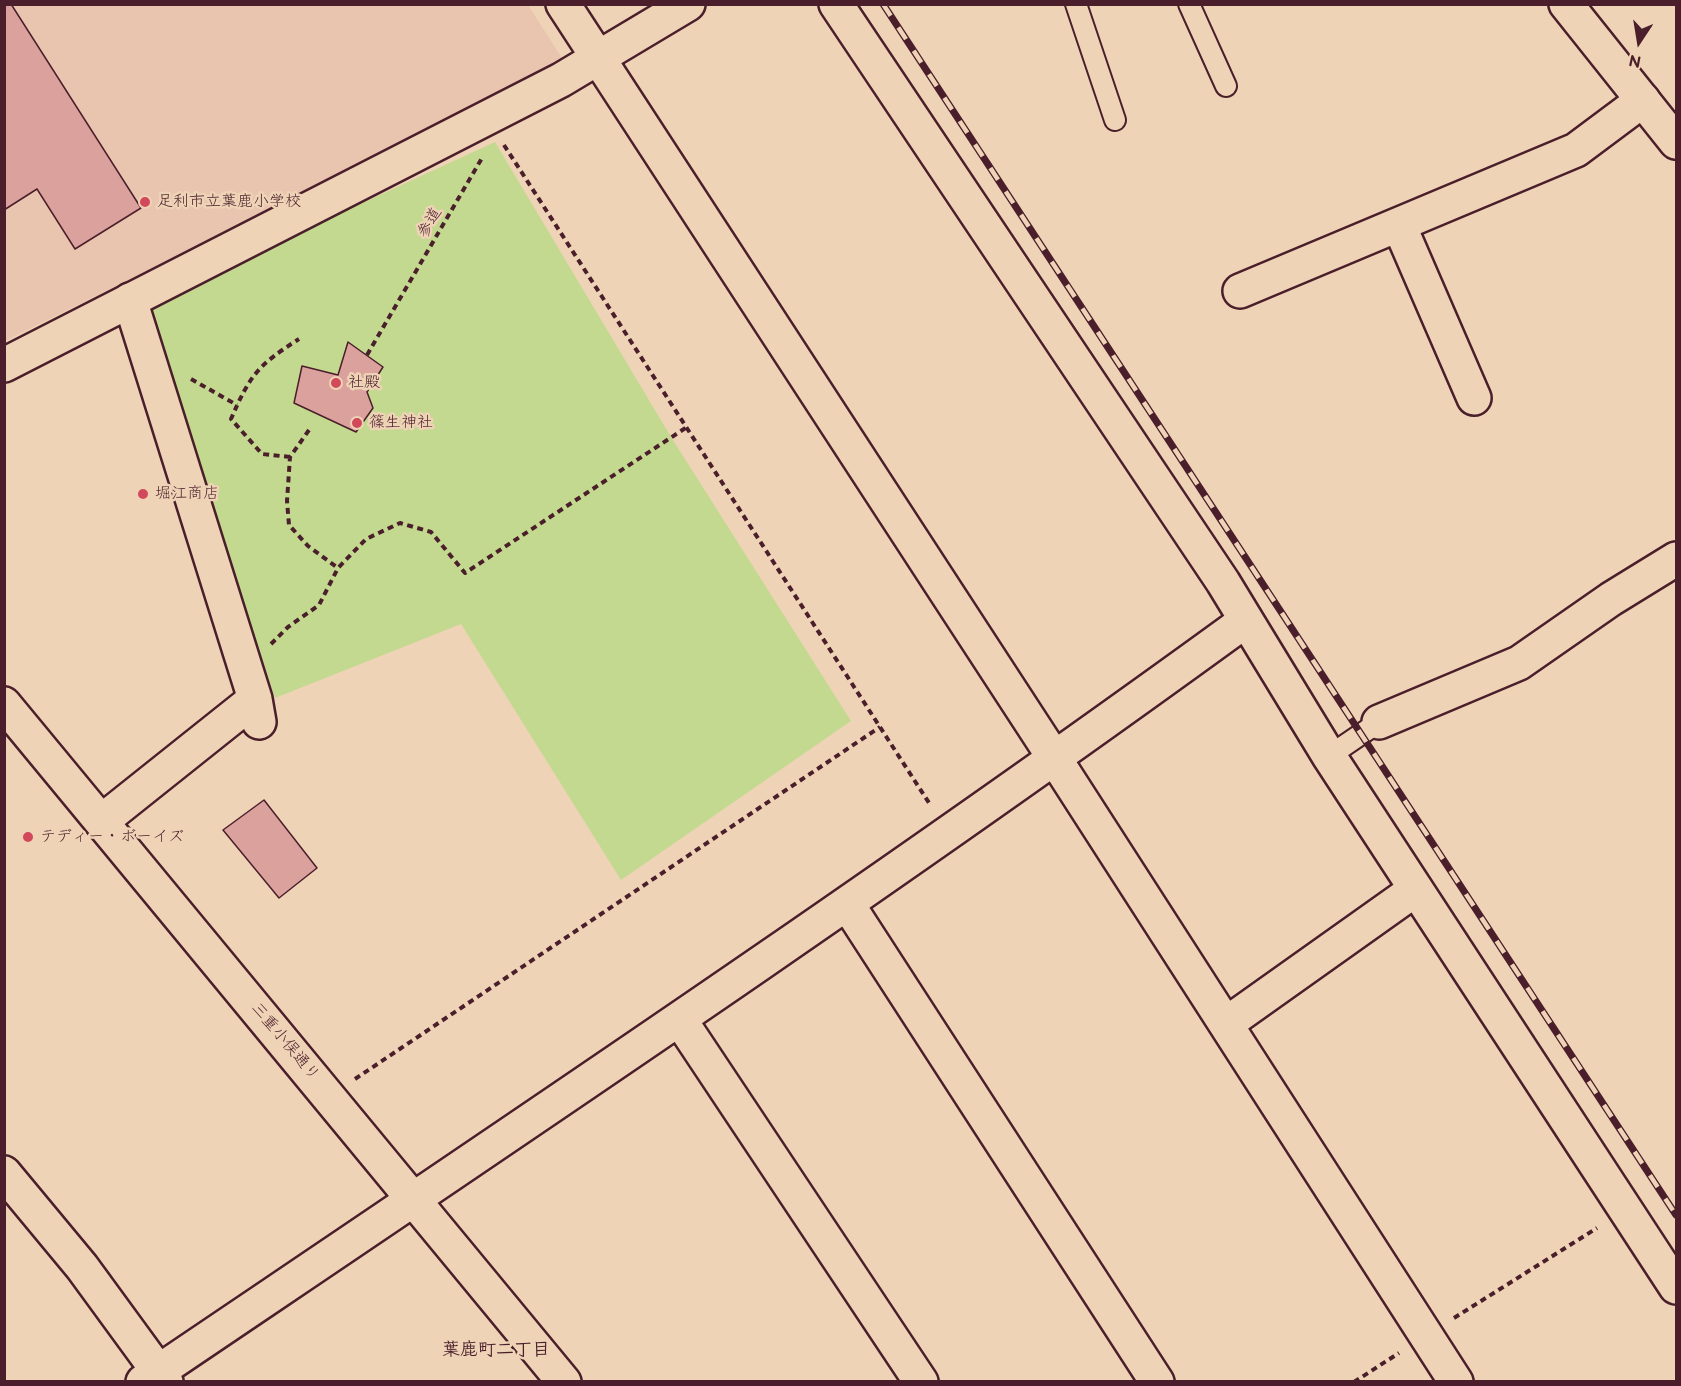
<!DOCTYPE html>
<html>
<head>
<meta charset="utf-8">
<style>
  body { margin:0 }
  #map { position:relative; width:1681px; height:1386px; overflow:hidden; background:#efd3b6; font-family:"Balsamiq Sans",sans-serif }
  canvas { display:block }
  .frame { position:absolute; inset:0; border:6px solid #4a1f2b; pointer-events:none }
  .north { position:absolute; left:1609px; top:12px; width:60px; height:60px; -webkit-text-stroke:4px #efd3b6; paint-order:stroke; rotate:192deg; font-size:16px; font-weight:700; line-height:24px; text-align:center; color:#4a1f2b }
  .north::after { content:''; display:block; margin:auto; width:21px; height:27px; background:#4a1f2b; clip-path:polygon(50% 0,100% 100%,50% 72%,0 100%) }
</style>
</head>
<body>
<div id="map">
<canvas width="1681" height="1386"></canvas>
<div class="frame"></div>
<div class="north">N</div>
</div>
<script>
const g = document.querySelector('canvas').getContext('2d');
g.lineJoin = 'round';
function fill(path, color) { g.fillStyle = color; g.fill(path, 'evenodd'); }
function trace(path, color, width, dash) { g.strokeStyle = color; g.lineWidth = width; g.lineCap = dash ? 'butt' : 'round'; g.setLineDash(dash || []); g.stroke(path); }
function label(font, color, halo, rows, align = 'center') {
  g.font = font + ' "Balsamiq Sans","Klee One",sans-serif'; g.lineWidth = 5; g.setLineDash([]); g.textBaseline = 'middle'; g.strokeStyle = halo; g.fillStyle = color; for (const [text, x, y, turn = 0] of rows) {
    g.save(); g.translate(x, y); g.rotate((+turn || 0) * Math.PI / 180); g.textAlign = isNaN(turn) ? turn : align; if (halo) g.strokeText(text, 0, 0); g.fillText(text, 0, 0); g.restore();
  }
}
const built = new Path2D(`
  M5 5H528L565 63 5 341Z`);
const green = new Path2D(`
  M495 142 671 437 851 721 621 880 461 624 275 698 143 304Z`);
const building = new Path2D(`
  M4 4H11L141 208 75 249 37 189 4 210Z
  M348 342 383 367 367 392 373 408 356 432 294 403 302 366 338 375Z
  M264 800 317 868 279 898 223 830Z`);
const path = new Path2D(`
  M504 145 931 806
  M367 355 482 158
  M191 379 237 405
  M309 430 290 457 287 501 289 525 308 546 338 568
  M290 457 262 454 231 419C250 375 258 365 299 339
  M271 644 288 627 319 605 338 568 366 539 400 523 431 532 465 573 687 427
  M355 1079 880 727
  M1454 1318 1597 1228
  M1354 1382 1399 1353`);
const service = new Path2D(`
  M1076 4 1115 120
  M1189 4 1226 86
  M1329 756 1379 722`);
const minor = new Path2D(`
  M563 4 1055 759 1456 1382
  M836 4 1223 582 1329 756 1676 1287
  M1399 225 1474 398
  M1240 291 1576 150 1643 100
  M130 300 255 699 259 722
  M1379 722 1519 663 1611 599 1676 559
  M102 821 255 699
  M848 905 1157 1382
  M680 1020 921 1382
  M1226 1024 1416 889
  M4 1173 82 1267 166 1382
  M143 1382C513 1132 884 884 1245 621`);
const tertiary = new Path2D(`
  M1566 4 1676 142
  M4 365 561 80 688 4
  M4 704 564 1382`);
const rail = new Path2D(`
  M883 4 1676 1215`);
const markers = [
  [145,202,6,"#d1495b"],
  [336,383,6,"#d1495b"],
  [357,423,6,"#d1495b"],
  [143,494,6,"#d1495b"],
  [28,837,6,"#d1495b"]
];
const poiNames = [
  ["足利市立葉鹿小学校",157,202],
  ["社殿",348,383],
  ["篠生神社",369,423],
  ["堀江商店",155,494],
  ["テディー・ボーイズ",40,837]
];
const streetNames = [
  ["参道",430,223,-60],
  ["三重小俣通り",285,1042,50]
];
const neighbourhoodNames = [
  ["葉鹿町二丁目",496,1350]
];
fill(built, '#e9c4ae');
fill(green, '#c3d98f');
fill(building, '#dba19d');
trace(building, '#4a1f2b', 1.5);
trace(service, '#4a1f2b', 24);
trace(minor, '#4a1f2b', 38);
trace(tertiary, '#4a1f2b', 38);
trace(path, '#4a1f2b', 4, [6, 4.5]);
trace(service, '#efd3b6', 20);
trace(minor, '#efd3b6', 33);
trace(tertiary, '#efd3b6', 33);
trace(rail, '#4a1f2b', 7);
trace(rail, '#efd3b6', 4.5, [14]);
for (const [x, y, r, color] of markers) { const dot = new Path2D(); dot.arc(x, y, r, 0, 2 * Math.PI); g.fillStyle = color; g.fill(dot); trace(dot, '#efd3b6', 2); }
label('16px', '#4a1f2b', '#efd3b6', poiNames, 'left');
label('16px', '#4a1f2b', '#efd3b6', streetNames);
label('bold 18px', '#4a1f2b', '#efd3b6', neighbourhoodNames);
</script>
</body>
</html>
